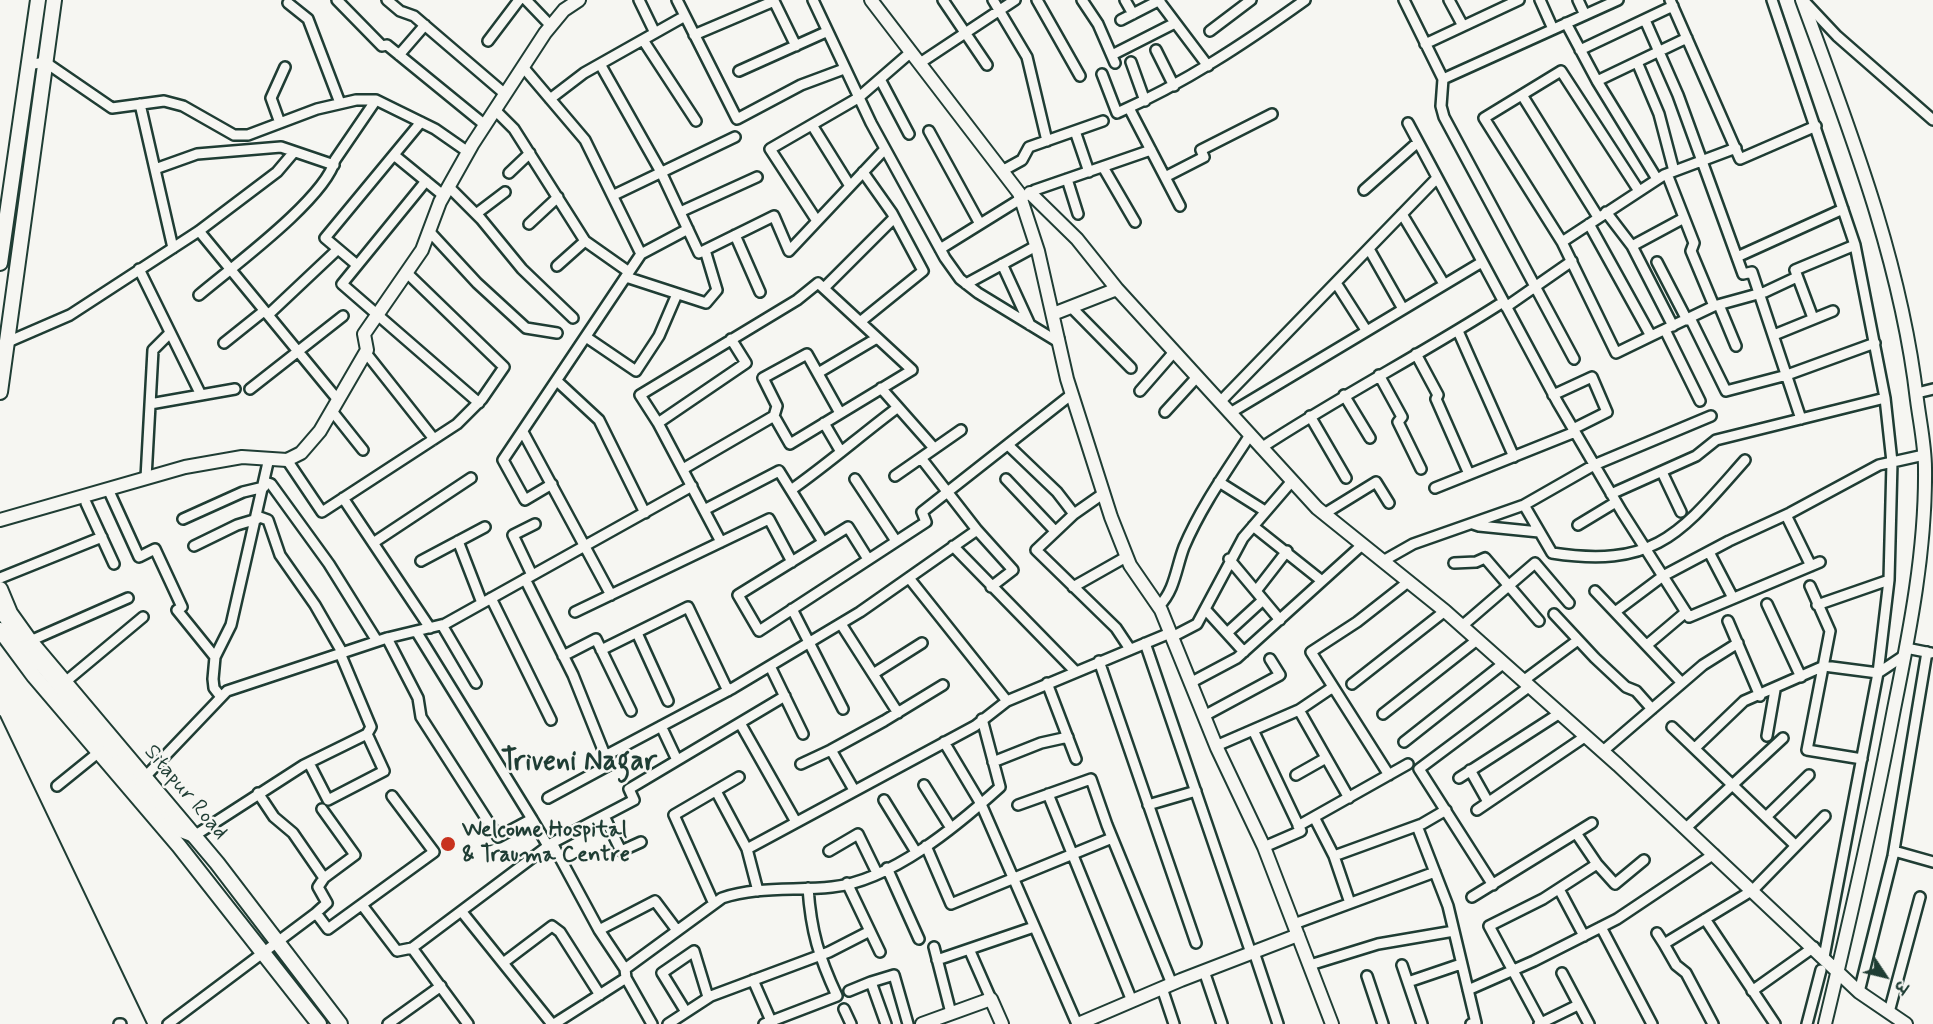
<!DOCTYPE html>
<html>
<head>
<meta charset="utf-8">
<style>
  body { margin:0 }
  #map { position:relative; width:1933px; height:1024px; overflow:hidden; background:#f6f6f2; font-family:Mynerve,"Playpen Sans Deva",sans-serif }
  canvas { display:block }
  .north { position:absolute; left:1855px; top:946px; width:60px; height:60px; -webkit-text-stroke:4px #f6f6f2; paint-order:stroke; rotate:125deg; font-size:16px; font-weight:700; line-height:24px; text-align:center; color:#1f3d34 }
  .north::after { content:''; display:block; margin:auto; width:21px; height:27px; background:#1f3d34; clip-path:polygon(50% 0,100% 100%,50% 72%,0 100%) }
</style>
</head>
<body>
<div id="map">
<canvas width="1933" height="1024"></canvas>
<div class="north">उ</div>
</div>
<script>
const g = document.querySelector('canvas').getContext('2d');
g.lineJoin = 'round';
function trace(path, color, width, dash) { g.strokeStyle = color; g.lineWidth = width; g.lineCap = dash ? 'butt' : 'round'; g.setLineDash(dash || []); g.stroke(path); }
function label(font, color, halo, rows, align = 'center') {
  g.font = font + ' Mynerve,sans-serif'; g.lineWidth = 5; g.setLineDash([]); g.textBaseline = 'middle'; g.strokeStyle = halo; g.fillStyle = color; for (const [text, x, y, turn = 0] of rows) {
    g.save(); g.translate(x, y); g.rotate((+turn || 0) * Math.PI / 180); g.textAlign = isNaN(turn) ? turn : align; if (halo) g.strokeText(text, 0, 0); g.fillText(text, 0, 0); g.restore();
  }
}
const street = new Path2D(`
  M337 0 382 46 387 45 485 125
  M387 0 400 11 414 16 505 94
  M526 0 551 26
  M639 0 655 33
  M677 0 737 119 801 85 844 69
  M813 0 871 123 945 258 960 279 978 293 1055 340 1059 339
  M943 0 987 65
  M993 0 1027 57 1047 141
  M1037 0 1080 76
  M1082 0 1098 24 1115 63
  M1125 0 1133 14
  M1404 0 1443 79 1441 106 1444 117 1574 359
  M1449 0 1463 26
  M1540 0 1553 29
  M1578 0 1585 15
  M1670 0 1740 159 1816 126
  M1772 0 1855 245 1885 398 1892 462 1889 580 1878 673 1824 957
  M1159 1 1208 66
  M1805 2 1837 36 1933 120
  M288 3 308 19 340 103
  M1121 20 1160 0
  M1645 20 1678 95 1743 274 1752 272 1801 419
  M1566 23 1597 81 1657 179
  M1210 31 1251 0
  M694 35 774 1 796 46
  M643 40 696 121
  M488 41 519 0
  M1425 44 1519 0
  M1156 50 1174 86
  M1580 50 1673 6
  M399 55 425 25
  M1112 55 1175 23
  M1131 62 1145 101
  M1637 62 1659 114 1674 171
  M920 63 1015 0
  M600 64 661 172 699 253 774 216 789 251 885 149
  M28 65 45 62 112 108 164 101 183 106 234 135H248L317 109 356 100H376L435 129 468 152
  M523 67 585 140 641 254
  M739 71 826 32
  M1102 74 1117 113C1185 83 1245 43 1305 0
  M880 79 909 134
  M1443 79 1618 0
  M1597 81 1687 38
  M1522 95 1598 217
  M550 99 584 73 685 16
  M140 104 173 248
  M1129 108 1180 206
  M495 110 514 129 585 241 629 272
  M280 123 271 98 285 67
  M1408 123 1558 403 1622 512 1689 617 1820 562
  M812 125 850 186
  M929 131 980 224
  M1075 131 1089 172
  M394 155 444 196
  M1103 167 1135 222
  M155 169 197 154 281 147 334 165
  M1002 171 1022 160 1029 147 1103 121
  M509 173 530 153
  M1667 174 1694 243 1691 251 1714 306
  M1165 177 1204 157 1201 150 1272 114
  M1067 179 1078 214
  M426 181 342 284 479 403
  M449 187 481 219 522 269 573 318
  M1364 190 1418 142
  M1639 191 1561 71 1484 118 1562 242 1616 353 1651 336
  M614 195 735 137
  M680 212 757 177
  M1606 212 1632 246 1673 326
  M476 214 505 192
  M1402 214 1444 284
  M817 221 770 149 858 98 911 52
  M529 224 558 197
  M1589 224 1651 336 1714 306 1765 292 1797 277
  M199 231 338 400
  M429 231 477 283 526 328 557 333
  M735 235 760 292
  M1562 242 1664 175 1736 148
  M1632 246 1684 218
  M940 249 1035 190 1151 150
  M1369 249 1403 309
  M1737 257 1843 209
  M1657 262 1687 320
  M1002 264 1030 325
  M357 265 325 238 421 122
  M557 266 585 241
  M139 269 201 395
  M626 277 706 303 717 290 705 250
  M1336 283 1366 330
  M966 284 1036 246
  M824 288 894 218
  M199 295C232 267 325 199 335 160L376 100
  M1719 305 1736 346
  M1071 307 1131 368
  M1506 307 1572 261
  M268 315 338 249
  M1690 318 1726 391 1787 375 1875 343
  M1813 318 1795 270 1855 245
  M860 322 923 271 892 213 863 172
  M1665 330 1700 401
  M1458 331 1514 457
  M1774 335 1833 311
  M586 337 636 371 659 336 677 294
  M224 343 264 311
  M3 344 70 315 199 231 277 172 294 152
  M366 353 434 439
  M1416 354 1438 395 1436 399 1469 474
  M818 373 877 338
  M1379 375 1402 417 1398 422 1421 469
  M557 381 599 420 645 513
  M881 388 934 448
  M250 389 343 316
  M1140 391 1174 352
  M1917 393 1933 389
  M1344 395 1370 438
  M1553 395 1592 377 1607 412 1573 429
  M1220 402 1437 178
  M150 404 235 389
  M332 411 363 450
  M1165 412 1197 377
  M1230 413 1482 262
  M1310 416 1346 478
  M658 423 746 363 731 339
  M824 423 841 452
  M523 432 611 595
  M1008 445 1057 492 1074 514
  M1261 448C1340 396 1424 353 1503 302
  M921 458 977 530 1013 570 991 587
  M287 460 322 512 457 424 482 399 504 367 407 273
  M683 469 774 416 777 406 763 378 807 354 840 413
  M1662 472 1681 512
  M895 476 961 430
  M146 478 153 350 170 333
  M855 479 896 541
  M1006 479 1055 531
  M265 482 271 484 329 564 377 641
  M1219 482 1265 511
  M552 484 525 500 503 460 641 254 688 229
  M1435 488 1575 432
  M108 489 139 557 155 549 182 607 177 610 215 657
  M791 490C828 464 861 435 897 408
  M1104 493 1074 514 1036 550 1116 628 1130 649
  M1611 494 1696 456 1716 440 1885 398
  M343 498 430 628
  M86 503 114 564
  M1524 505 1552 553C1657 569 1681 532 1745 460
  M704 510 779 471 823 542
  M1324 514 1376 482 1389 503
  M1786 515 1811 566
  M257 516 268 520 280 555 315 605 342 652
  M183 519 243 492 264 487
  M1473 524 1479 526 1539 532
  M1578 525 1616 502
  M1253 526 1322 581
  M458 541 482 603
  M721 542 658 423 640 395 797 300 818 283 912 370 790 444 774 416
  M373 543 471 478
  M194 546 237 525 257 519
  M953 546 1075 671
  M1709 552 1733 598
  M868 559 848 527 738 595 759 631 926 522 922 512 1072 394
  M1229 559 1280 620
  M421 561 485 527
  M1383 561 1413 544 1524 505 1594 465 1711 416
  M1454 563 1476 562 1485 558 1539 621
  M532 575 513 535 535 524
  M0 578 102 537
  M909 578 1007 701
  M525 579 573 675 609 765 548 798
  M1810 586 1830 631 1807 750 1862 759
  M1073 587 1126 557
  M1256 591 1287 551
  M1595 591 1682 683
  M491 598 551 720
  M1767 604 1801 677
  M1817 605 1889 580
  M1159 606C1175 590 1176 568 1184 547 1201 507 1226 472 1250 435
  M792 609 843 709
  M1205 609 1244 652
  M575 612 769 519 792 562
  M1615 612 1663 576 1729 541 1790 513 1879 465 1924 455
  M1554 614 1595 658 1626 687 1636 691 1652 709
  M1728 621 1760 696
  M841 624 898 713
  M442 625 476 683
  M1462 626 1535 563 1569 603
  M416 631 532 819
  M637 633 668 701
  M1227 633 1263 600
  M1172 637 1197 624 1243 538 1292 481
  M387 638 418 698 421 717 498 837 532 819 548 846
  M30 641 128 598
  M1145 643 1251 953
  M1647 645 1686 612
  M1906 648 1931 653
  M601 650 688 607 728 691
  M563 656 596 639 631 711
  M1099 661 1196 943
  M770 666 803 734
  M873 674 922 643
  M1523 681 1578 640
  M64 683 143 617
  M1047 683 1076 759
  M1190 683 1237 658 1362 545
  M1352 684 1445 611
  M221 697 214 688 213 679 215 657 231 625 269 458
  M1299 710 1349 798
  M1383 714 1477 640
  M1204 716 1280 675 1270 659
  M740 723 796 822
  M661 726 677 760
  M1672 727 1796 846
  M1253 730 1301 831 1264 847
  M1767 736 1775 690
  M944 742 981 804 1077 1024
  M1404 742 1504 663
  M1216 746 1299 710 1333 687
  M1695 748 1744 701 1824 666 1878 673 1905 655
  M1603 751 1703 665 1738 643
  M605 756 733 688 860 612 977 530
  M993 762 1041 743 1068 737
  M309 763 328 800 384 771 367 734
  M801 764 831 750
  M1470 770 1488 802
  M1296 775 1326 758
  M1389 775 1311 652 1357 622 1408 582
  M145 777 227 691 387 638 445 624 692 486
  M1459 778 1560 713
  M924 785 951 828
  M57 786 99 752
  M854 790 831 750 884 721 943 685
  M716 791 747 849 758 891
  M258 793 274 817 293 833 324 878 355 855 322 809
  M1048 794 1132 1001
  M884 800 916 852
  M1018 805 1091 779 1107 825 1172 984
  M1148 805 1196 791
  M1477 810 1586 736
  M604 816 621 851 641 842
  M1314 817 1334 856 1350 903
  M1766 817 1809 775
  M1298 826 1408 764
  M1417 826 1448 906 1476 1023 1471 1024
  M1686 828 1783 738
  M1576 833 1597 864 1615 884 1644 860
  M194 836 304 765 367 734 371 727 340 653
  M552 843 599 930 625 969 626 978 652 1024
  M926 846 951 904 1112 838
  M747 849 975 726 1007 701 1170 633
  M829 851 858 834 877 873
  M1894 851 1933 862
  M1334 856 1422 824 1446 810
  M887 868 919 939
  M847 883 880 952
  M1493 885 1419 769 1530 686
  M1559 889 1584 936
  M1472 897 1592 823
  M714 904 674 815 739 777
  M362 905 397 951 412 948
  M462 912 552 1024
  M316 913 327 903 318 887 324 878
  M1705 919 1775 1024
  M1294 924 1435 872
  M1601 927 1652 1024
  M599 930 655 901 676 929
  M1657 933 1664 944
  M934 947 951 1013
  M969 949 991 999
  M1254 952 1278 1024
  M937 960 1034 927
  M503 963 552 926 560 932 600 995
  M1310 965 1378 944 1454 931
  M1402 965 1422 1024
  M625 969 722 898C757 886 795 891 832 887 891 881 957 826 1000 787L982 719
  M1204 971 1222 1024
  M1562 973 1589 1024
  M1367 976 1383 1024
  M753 980 771 1021
  M1408 982 1461 964
  M1162 988 1174 1024
  M1468 990 1534 961 1617 919 1714 854
  M849 991 871 982
  M1752 991 1814 947
  M1859 992 1893 856 1927 652
  M844 1009 851 1024
  M686 1012 662 973 694 951 708 997
  M1889 1012 1920 897
  M1541 1023 1489 926 1543 899 1597 864
  M119 1024H121
  M168 1024 316 913 328 929 434 852 392 796
  M388 1024 441 986
  M468 1024 412 948 552 843 634 800 629 789 785 696
  M554 1024 626 978
  M668 1024 711 996 829 952 870 931
  M764 1024 837 996C819 957 811 932 808 888
  M886 1024 871 982 894 975 908 1024
  M1539 1024 1578 1005
  M1713 1024 1686 973 1676 965 1664 944 1753 890 1825 816
  M1807 1024 1821 970`);
const secondary = new Path2D(`
  M871 0 1019 193 1038 251 1067 379 1111 517 1130 565 1161 610 1217 748 1264 847 1332 1024
  M1802 0C1850 131 1901 261 1917 400 1920 423 1925 446 1925 468 1926 549 1910 630 1894 709 1874 815 1850 920 1825 1024
  M1030 193 1077 239 1117 289
  M1053 314 1117 289 1317 508 1445 611 1618 765 1859 992 1906 1024
  M0 520 185 467 242 457 287 460 301 453 320 431 367 350 364 334 422 250 440 202 472 145 545 33 564 10 579 0
  M0 610 21 641 178 830 194 836
  M922 1024 991 999 1002 1024
  M1078 1024 1181 980 1298 935`);
const primary = new Path2D(`
  M0 263 38 0
  M0 392 54 0
  M0 589 10 613 30 641 217 863 340 1024
  M0 630 34 676 179 846 319 1024`);
const rail = new Path2D(`
  M0 716 147 1024`);
const markers = [
  [448,844,8,"#c8321e"]
];
const streetNames = [
  ["Sitapur Road",185,793,50]
];
const poiNames = [
  ["Welcome Hospital",462,831],
  ["& Trauma Centre",462,856]
];
const districtNames = [
  ["Triveni Nagar",579,763]
];
trace(street, '#1f3d34', 14);
trace(secondary, '#1f3d34', 16);
trace(primary, '#1f3d34', 18);
trace(street, '#f6f6f2', 9);
trace(secondary, '#f6f6f2', 12);
trace(primary, '#f6f6f2', 14);
trace(rail, '#1f3d34', 2);
for (const [x, y, r, color] of markers) { const dot = new Path2D(); dot.arc(x, y, r, 0, 2 * Math.PI); g.fillStyle = color; g.fill(dot); trace(dot, '#f6f6f2', 2); }
label('22px', '#1f3d34', '#f6f6f2', streetNames);
label('bold 22px', '#1f3d34', '#f6f6f2', poiNames, 'left');
label('bold 28px', '#1f3d34', '#f6f6f2', districtNames);
</script>
</body>
</html>
